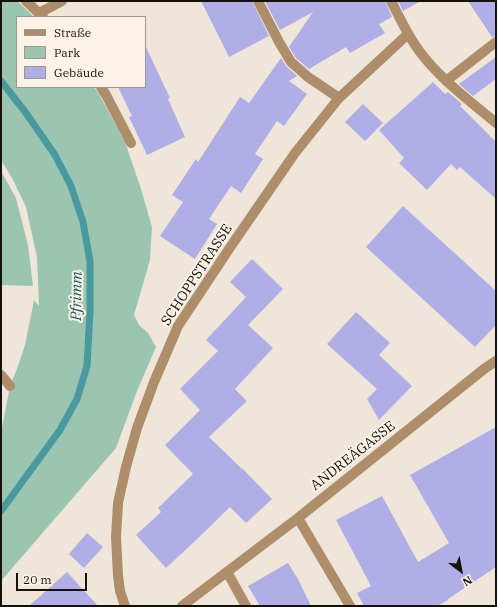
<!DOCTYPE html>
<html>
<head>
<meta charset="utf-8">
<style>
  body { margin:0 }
  #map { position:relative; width:497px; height:607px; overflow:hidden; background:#efe6d9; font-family:"IBM Plex Serif",serif }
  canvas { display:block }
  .frame { position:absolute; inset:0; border:2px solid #15120e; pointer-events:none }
  .legend { position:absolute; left:16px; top:16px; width:130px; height:72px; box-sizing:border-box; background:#fcf3e6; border:1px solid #a09990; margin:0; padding:5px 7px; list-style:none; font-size:12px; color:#15120e }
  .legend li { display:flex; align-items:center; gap:8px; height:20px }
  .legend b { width:20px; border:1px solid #a09990 }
  .north { position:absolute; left:441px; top:551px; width:40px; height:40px; -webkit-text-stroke:3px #fcf3e6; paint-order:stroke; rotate:148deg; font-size:11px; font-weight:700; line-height:16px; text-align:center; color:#15120e }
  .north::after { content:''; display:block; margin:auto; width:14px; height:18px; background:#15120e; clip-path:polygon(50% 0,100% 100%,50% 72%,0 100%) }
  .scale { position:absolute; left:16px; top:573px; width:71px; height:18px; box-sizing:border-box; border:2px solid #15120e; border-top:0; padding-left:5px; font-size:12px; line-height:14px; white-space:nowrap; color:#15120e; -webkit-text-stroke:3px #fcf3e6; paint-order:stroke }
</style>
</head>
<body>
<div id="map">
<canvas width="497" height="607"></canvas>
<div class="frame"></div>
<ul class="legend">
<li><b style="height:5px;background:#ae8d6a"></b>Straße</li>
<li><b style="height:11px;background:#9cc5b1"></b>Park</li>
<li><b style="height:11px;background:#b0aee6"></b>Gebäude</li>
</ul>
<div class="north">N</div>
<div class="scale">20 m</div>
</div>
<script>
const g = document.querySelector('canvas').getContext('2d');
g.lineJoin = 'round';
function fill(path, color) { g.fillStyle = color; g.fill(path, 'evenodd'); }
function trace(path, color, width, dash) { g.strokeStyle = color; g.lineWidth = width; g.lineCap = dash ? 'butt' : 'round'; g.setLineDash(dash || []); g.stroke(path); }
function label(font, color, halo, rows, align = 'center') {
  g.font = font + ' "IBM Plex Serif",serif'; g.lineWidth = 4; g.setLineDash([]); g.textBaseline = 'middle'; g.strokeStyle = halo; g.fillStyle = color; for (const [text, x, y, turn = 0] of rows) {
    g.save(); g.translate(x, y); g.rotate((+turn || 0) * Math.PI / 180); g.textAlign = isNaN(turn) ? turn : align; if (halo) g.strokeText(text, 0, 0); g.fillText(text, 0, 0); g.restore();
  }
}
const green = new Path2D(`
  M1 1H17L34 17H17V87H94L99 94 125 142 141 189 152 227 150 260 134 315 139 325 148 333 156 347 137 391 116 448 1 581V433L10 386 18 366 25 345 34 300 39 306 37 257 26 207 12 178 1 160Z
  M1 171 16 198 28 245 33 286 1 285Z`);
const stream = new Path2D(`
  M1 81 26 113 55 155 71 186 83 222 90 261V312L87 366 77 399 60 430 1 511`);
const building = new Path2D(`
  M201 1H252L269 36 229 57Z
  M265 1H385L392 17 379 24 385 33 350 53 346 47 309 69 296 58 289 47 313 12 280 30Z
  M398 1H421L403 11Z
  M468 1H496V36L492 37Z
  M145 45 170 98 168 99 185 137 147 155 129 117 132 116 118 87H145Z
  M496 57V79L473 96 459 84Z
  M281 58 287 67 297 76 289 81 307 94 284 126 277 121 255 154 263 159 241 193 231 186 209 219 217 224 195 259 160 236 183 202 172 195 196 159 198 162 240 97 249 103Z
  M433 82 445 94 448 92 462 104 460 106 496 142V199L460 167 457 170 451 164 427 190 399 163 404 158 379 130Z
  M363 104 383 123 365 141 345 122Z
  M403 206 496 291V325L475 347 366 247Z
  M252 259 283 289 248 325 273 348 235 389 247 401 209 437 242 469V468L272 499 246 523 230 507 193 543 166 568 136 535 161 512 158 508 193 474 165 445 200 410 180 389 218 351 206 340 246 297 230 282Z
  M356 312 390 343 379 355 412 386 379 420 367 399 377 389 327 344Z
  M496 427V567L448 599V600L437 606H364L357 593 371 586 336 520 382 496 418 562 449 543 410 475Z
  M87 533 103 547 84 568 69 554Z
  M288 563 298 579 311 606H260L248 586Z
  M67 572 98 606H29Z`);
const street = new Path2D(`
  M26 1 43 17
  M258 1 279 42 291 62 308 77 339 98
  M391 1C400 18 408 36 420 52 441 80 470 101 496 123
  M39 13 62 1
  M446 81 496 42
  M101 87 106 95 131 143
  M1 375 10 386
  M298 518 350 606
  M227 572 246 606
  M125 606 120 591 118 576 116 537 118 503 126 467 137 428 154 382 178 326 231 246 295 153 339 98 408 34
  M182 606 298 518 484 369 496 361`);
const streetNames = [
  ["SCHOPPSTRASSE",197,275,-57],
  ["ANDREÄGASSE",353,456,-38]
];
const waterNames = [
  ["Pfrimm",77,296,-89]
];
fill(green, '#9cc5b1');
trace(stream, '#49999f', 7);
fill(building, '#b0aee6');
trace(street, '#ae8d6a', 10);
label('14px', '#15120e', '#fcf3e6', streetNames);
label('italic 15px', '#12575c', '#fcf3e6', waterNames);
</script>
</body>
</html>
